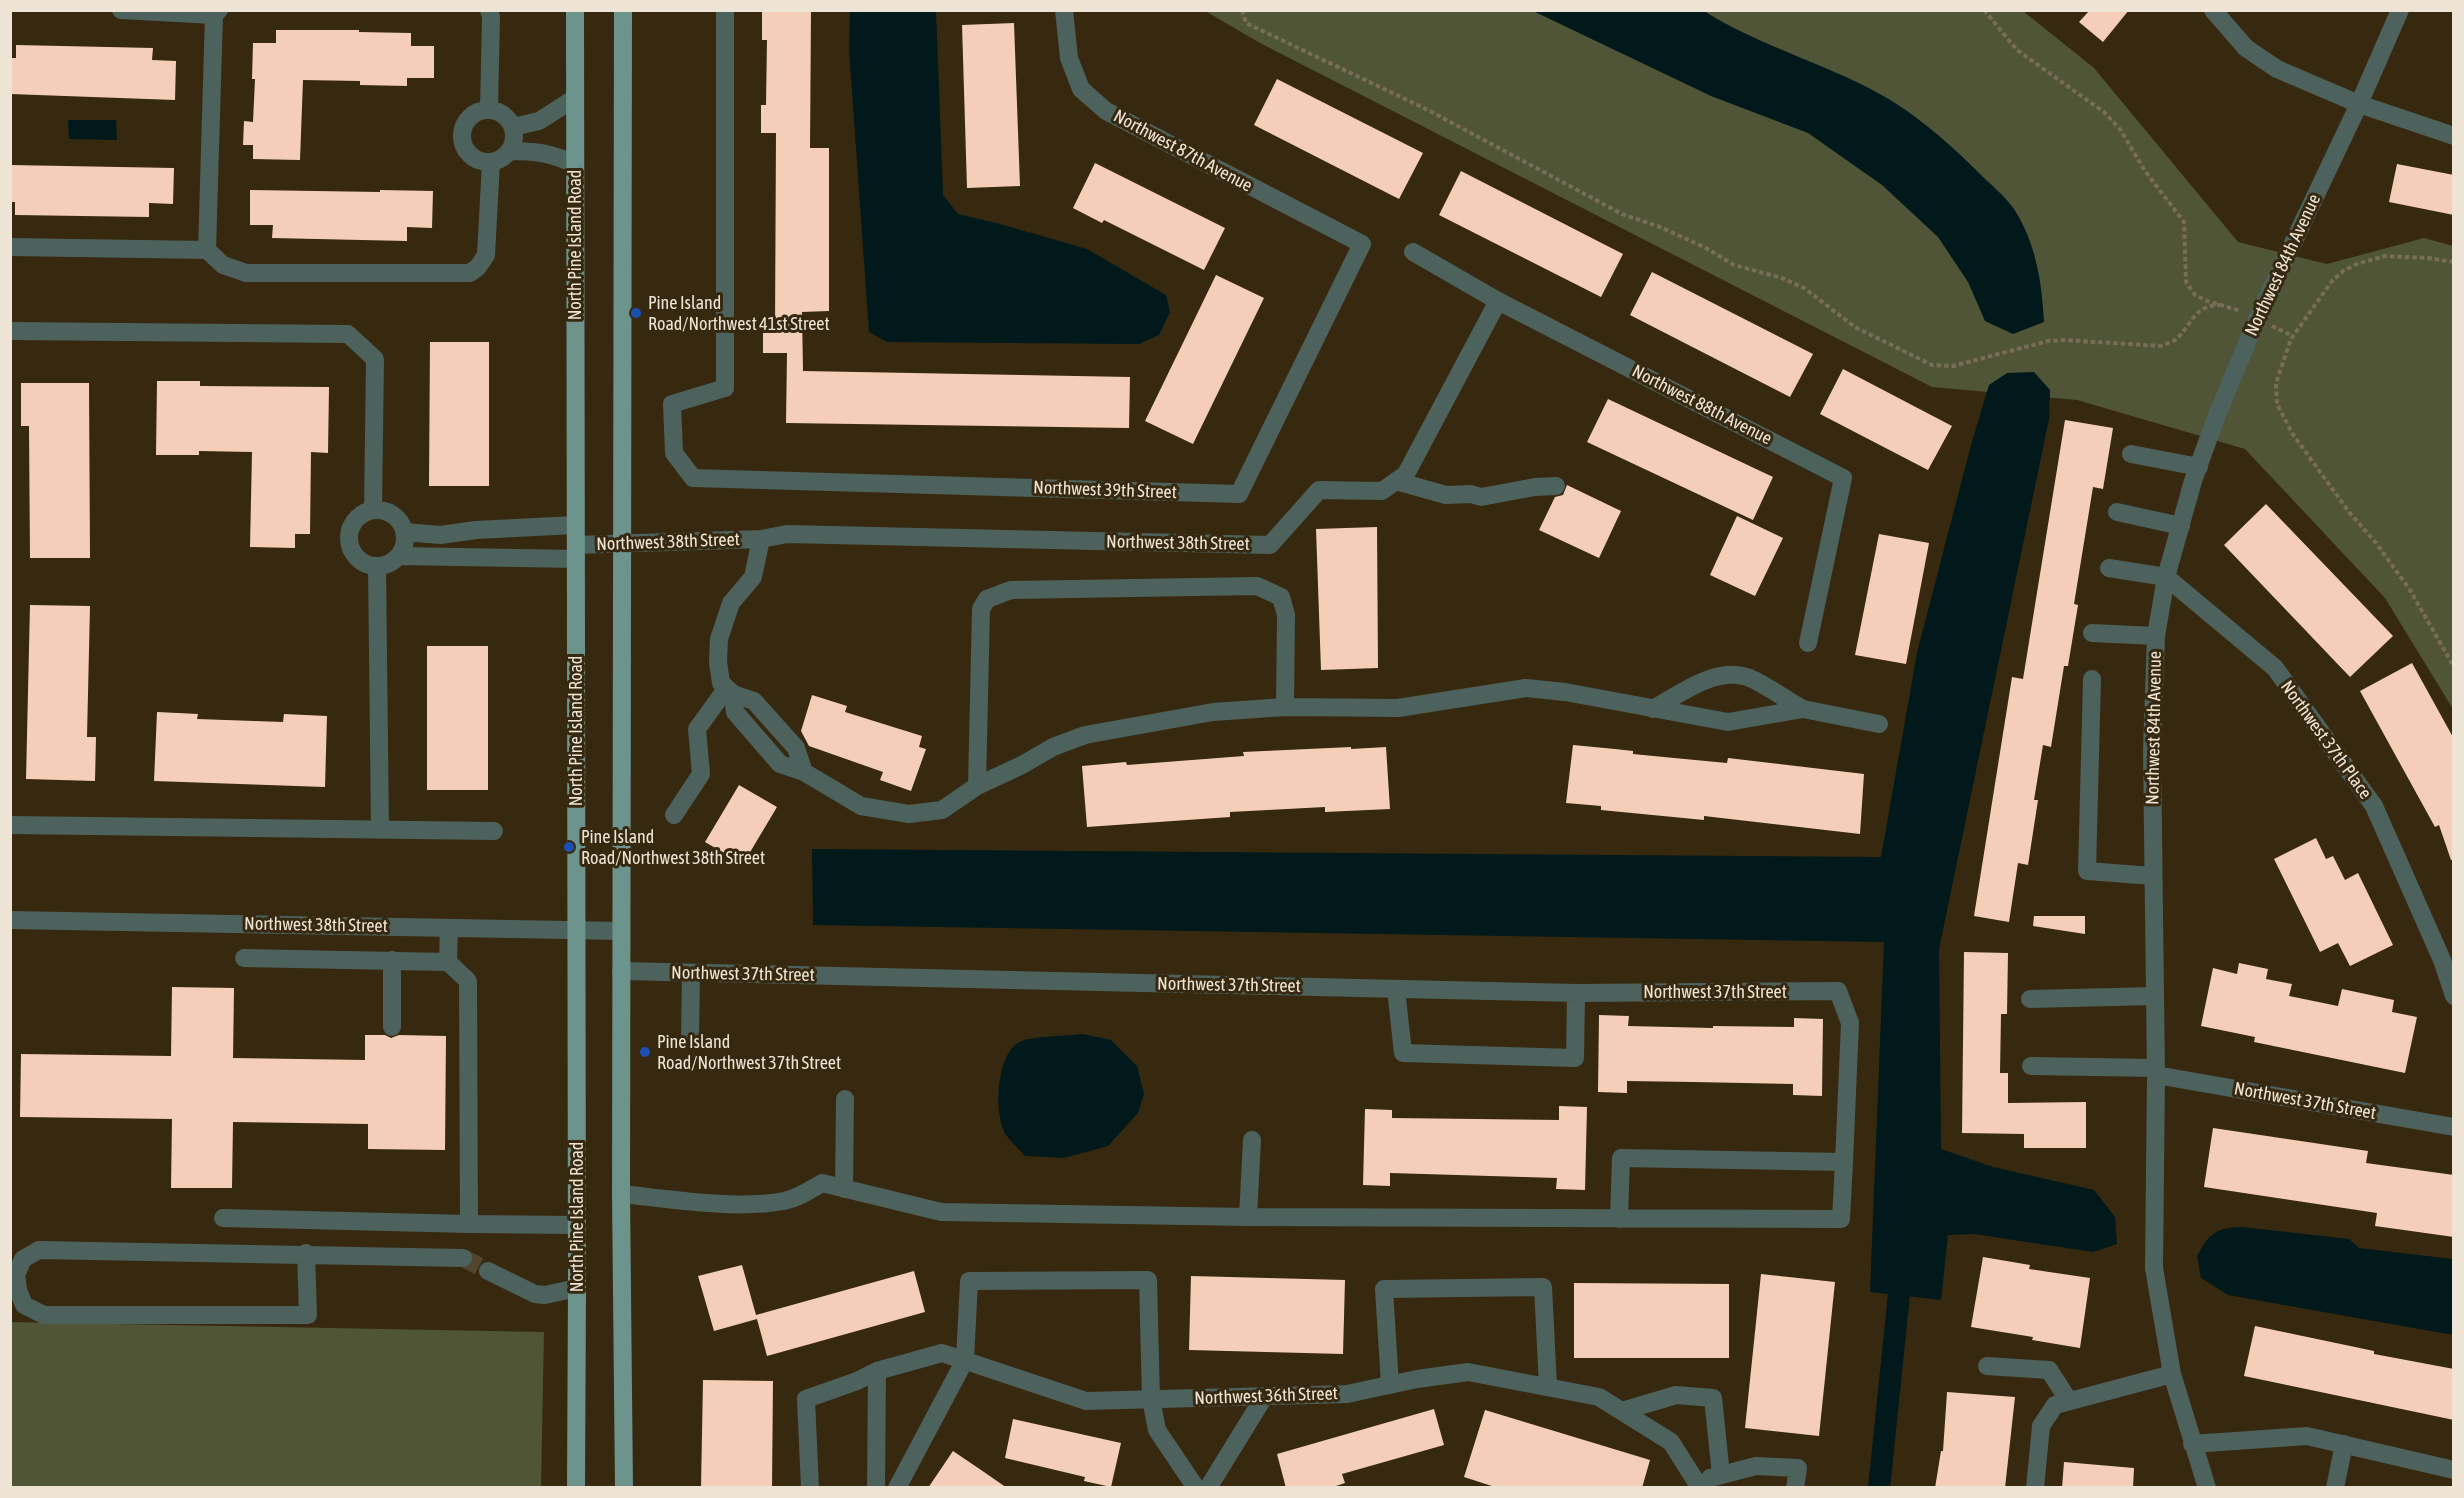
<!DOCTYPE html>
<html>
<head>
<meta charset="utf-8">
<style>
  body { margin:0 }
  #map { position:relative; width:2464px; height:1498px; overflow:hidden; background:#37290f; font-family:"Asap Condensed",sans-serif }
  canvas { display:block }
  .frame { position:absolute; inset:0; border:12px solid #ede4d5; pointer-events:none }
</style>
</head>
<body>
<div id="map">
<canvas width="2464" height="1498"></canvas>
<div class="frame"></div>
</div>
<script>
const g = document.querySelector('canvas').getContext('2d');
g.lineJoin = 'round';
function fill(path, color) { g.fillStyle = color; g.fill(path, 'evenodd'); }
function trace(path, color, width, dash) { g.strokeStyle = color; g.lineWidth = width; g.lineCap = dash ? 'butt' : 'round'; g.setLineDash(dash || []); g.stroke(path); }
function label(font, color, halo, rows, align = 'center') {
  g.font = font + ' "Asap Condensed",sans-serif'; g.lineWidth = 6; g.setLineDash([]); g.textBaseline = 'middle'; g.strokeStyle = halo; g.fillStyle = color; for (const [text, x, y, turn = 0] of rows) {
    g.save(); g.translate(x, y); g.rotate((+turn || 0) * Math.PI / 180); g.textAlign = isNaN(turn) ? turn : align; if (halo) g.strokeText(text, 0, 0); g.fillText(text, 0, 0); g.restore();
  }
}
const green = new Path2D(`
  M1205 11H2023L2094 68 2238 242 2327 264 2424 238 2453 246V709L2385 598 2245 449 2077 400 1932 387 1260 43Z
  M11 1322 544 1332 541 1487 11 1488Z`);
const water = new Path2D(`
  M850 11H936L943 195 958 214 1000 224 1087 249 1166 295 1170 312 1159 335 1139 344 887 342 869 332 849 50Z
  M1533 11H1704C1762 48 1833 65 1892 101 1925 122 1952 146 1979 173 1990 184 2005 196 2014 209 2036 243 2042 283 2044 322L2013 334 1985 321 1968 282 1938 237 1882 185 1808 133 1711 96Z
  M68 120H116L117 140 69 139Z
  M2034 372 2050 390 2049 419 1939 949 1941 1149 1993 1167 2094 1190 2115 1217 2117 1244 2093 1252 1974 1234 1948 1235 1941 1300 1870 1292 1884 942 813 925 812 849 1881 857 1917 653 1971 445 1989 385 2007 373Z
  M1083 1034 1111 1040 1137 1066 1144 1094 1138 1113 1108 1146 1064 1158 1025 1156C1019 1149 1011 1142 1006 1135 993 1114 996 1050 1022 1041 1036 1036 1067 1036 1083 1034Z
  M2242 1227 2349 1239 2359 1248 2453 1259V1335L2228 1295 2201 1278 2197 1256C2210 1233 2215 1228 2242 1227Z`);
const canal = new Path2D(`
  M1879 1488 1902 1265`);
const building = new Path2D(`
  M762 10H811L810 148H829V311L802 312 803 371 1130 377 1129 428 786 423 787 353H763V327H775L776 133H761V105H766L767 40H762Z
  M2090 10H2129L2103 42 2079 22Z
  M1014 23 1020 186 967 188 962 25Z
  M276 30H359V32L411 33V46H434V78H407V86L360 85V81L303 80 300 160 253 159V145H243L244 121 253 122 255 79H252L253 43H276Z
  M16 45 153 48 152 60 176 61 175 100 10 94V58H16Z
  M1277 79 1423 153 1399 199 1254 125Z
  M1095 163 1225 228 1204 270 1104 220 1102 223 1073 208Z
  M2397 164 2454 175V215L2389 202Z
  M10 165 174 168 173 204 149 203V217L15 215V202H10Z
  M1461 171 1623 254 1601 297 1439 215Z
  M250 190 380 192V190L433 191 432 228 407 227V241L272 238 273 225H250Z
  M1652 272 1813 354 1790 397 1630 315Z
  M1216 275 1264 298 1193 444 1145 421Z
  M430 342H489V486H429Z
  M1843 369 1952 426 1928 470 1820 414Z
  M157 381H200V386L329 387 328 453 311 452 310 534H295V548L250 547 252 452 199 451V455H156Z
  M21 383H89L90 558H30L29 426H21Z
  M1608 399 1773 477 1753 520 1587 442Z
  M2065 420 2113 428 2103 489 2093 487 2074 604 2078 605 2068 666H2064L2051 747 2043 745 2034 800H2038L2028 865 2018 863 2009 922 1974 916 2012 677 2023 679Z
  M1567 485 1621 511 1599 558 1539 530 1555 497 1563 495Z
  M2266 504 2393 636 2350 677 2224 545Z
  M1737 516 1783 538 1755 596 1710 575Z
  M1377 527 1378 668 1321 670 1316 529Z
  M1879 534 1929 543 1906 664 1855 655Z
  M30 605 90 606 87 737H96L95 781 26 779Z
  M427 646H488V790H427Z
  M2412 663 2454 739V859L2451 860 2439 825 2435 827 2360 691Z
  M812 695 847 706 845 712 922 736 919 747 926 749 911 791 880 780 883 772 809 746 801 731Z
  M157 712 198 714 197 719 283 722 284 714 327 716 325 787 154 781Z
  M1573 745 1615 749 1633 751V754L1674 758 1727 763 1728 758 1864 774 1860 834 1704 816V820L1601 810V806L1566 803Z
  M1351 747V749L1386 747 1390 809 1325 812V807L1230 812V817L1087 827 1082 766 1126 762 1127 765 1244 756 1243 752Z
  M739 785 777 807 743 864 705 842Z
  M2316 838 2326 859 2333 856 2345 880 2358 873 2393 945 2350 966 2338 943 2320 952 2274 859Z
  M2034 916H2085V934L2033 926Z
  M1964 952 2008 953 2007 1014H2001L2000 1073H2008V1103L2086 1102V1148H2024V1134L1962 1133Z
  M2239 963 2268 969 2266 979 2292 984 2289 996 2338 1006 2342 989 2394 1000 2392 1012 2417 1017 2405 1073 2254 1042 2255 1037 2201 1026 2213 968 2237 974Z
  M172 987 234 988 233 1058 365 1060V1035H385L391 1038 399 1035 446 1036 445 1150 368 1149V1124L233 1122 232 1188H171L172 1119 20 1117 21 1054 171 1056Z
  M1599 1015 1629 1016 1628 1026 1713 1028V1026L1794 1027V1018L1823 1019 1822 1096 1793 1095V1084L1694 1082 1627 1081V1093L1598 1092Z
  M1559 1106 1587 1107 1585 1190 1556 1189 1557 1178 1390 1173V1186L1363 1185 1365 1109 1392 1110V1118L1559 1120Z
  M2213 1128 2368 1151 2366 1163 2454 1175V1237L2375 1226 2377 1213 2204 1187Z
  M1983 1257 2030 1265 2029 1269 2090 1278 2080 1348 2032 1340 2033 1337 1971 1327Z
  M742 1265 756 1315 914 1271 925 1312 767 1356 757 1319 714 1331 698 1276Z
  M1761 1274 1835 1282 1819 1436 1745 1428Z
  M1191 1276 1345 1280 1343 1354 1189 1350Z
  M1574 1283 1729 1284V1358H1574Z
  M2255 1326 2374 1351V1354L2454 1369V1420L2244 1376Z
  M703 1380 773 1381 772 1488H701Z
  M1947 1392 2015 1397 2005 1488H1935L1941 1451H1943Z
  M1434 1409 1444 1445 1342 1474 1345 1483 1330 1488H1286L1277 1454Z
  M1485 1410 1650 1460 1642 1488H1498L1464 1477Z
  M1013 1419 1121 1443 1111 1487 1084 1481 1085 1477 1005 1458Z
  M953 1451 984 1472 1007 1488H928Z
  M2064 1462 2134 1468 2133 1488H2062Z`);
const minorTunnel = new Path2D(`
  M463 1258 488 1271`);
const path = new Path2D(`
  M1242 10 1246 23 1428 110 1622 214 1660 227 1706 248 1734 265 1782 278 1804 288 1855 327 1932 365 1953 366 2048 341 2064 340 2161 346C2166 344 2171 342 2175 340 2192 326 2193 305 2220 305
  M1984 10 2017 50 2104 112 2120 129 2145 171 2184 222 2186 282 2195 295 2207 301 2241 311
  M2454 262 2428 258 2385 256 2357 264 2343 271 2332 281 2291 339 2276 383 2277 404 2292 433 2349 512 2376 543 2410 590 2454 667
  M2272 326 2293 336`);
const minor = new Path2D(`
  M121 10 214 15 219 10
  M489 10 491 17 489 110
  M725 10V388L672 404 674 453 693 478 1239 494 1362 244 1106 111 1081 89 1069 58 1064 10
  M2213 10 2246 48 2277 69 2359 104 2454 136
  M214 15 207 250 223 265 246 273H470L478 267 486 255 491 162
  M462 136a26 26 0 1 1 52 0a26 26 0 1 1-52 0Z
  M513 127 539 121 575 98
  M510 151C536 151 550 153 575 164
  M10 247 207 250
  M1413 252 1498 301 1843 478 1808 643
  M10 331 348 334 375 359 373 510
  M2131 454 2199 467
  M1396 481 1446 495 1471 494 1481 497 1535 487 1556 486
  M349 538a28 28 0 1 1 56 0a28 28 0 1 1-56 0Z
  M2117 512 2181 526
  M405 532 440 535 476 530 575 525
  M761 539 753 577 731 603 719 639 718 662 721 683 733 694 754 701 796 748 804 772
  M576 545 761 539 787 534 1270 545 1319 490 1382 491 1406 474 1498 301
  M399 556 576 559
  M377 567 380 830
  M2109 568 2166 577 2275 668 2374 806 2442 960 2454 996
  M2092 633 2156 636
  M2092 679 2087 871 2153 876
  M733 694 735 712 780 764 804 772 861 806 909 814 942 810 977 786 1022 765 1053 747 1085 735 1213 712 1285 707 1398 708 1526 688 1565 692 1728 722 1803 709 1879 724
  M1653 709C1680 694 1714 667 1747 677 1762 682 1788 701 1803 709
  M977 786 981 609 987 599 1011 590 1257 586 1281 597 1286 615 1285 707
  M674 815 701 774 697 729 726 689
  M10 825 494 831
  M10 920 621 931
  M244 958 448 962 449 928
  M621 971 1576 993 1838 991 1850 1023 1844 1162 1621 1158 1619 1219
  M1396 989 1403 1053 1575 1058 1576 993
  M2030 999 2155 996
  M392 1027V960
  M690 1039 691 973
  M2031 1066 2156 1068
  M2156 1075 2454 1127
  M844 1189 845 1099
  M621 1194C671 1199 734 1210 784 1201 798 1198 810 1190 822 1183L941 1212 1248 1217 1252 1140
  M1248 1217 1841 1219 1844 1162
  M223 1218 469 1224 468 981 448 962
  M469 1224 576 1225
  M306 1253 308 1315H44L24 1305 18 1290 16 1275 23 1259 39 1250 463 1258
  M488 1271 535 1294 545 1295 577 1288
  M1987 1366 2049 1370 2069 1401
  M1390 1385 1384 1289 1543 1287 1548 1387
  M1622 1411 1676 1395 1713 1398 1721 1475
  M2192 1444 2307 1436 2454 1470
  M1710 1478 1756 1466 1798 1468 1795 1488
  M810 1488 806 1399 857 1381 877 1371 942 1353 1086 1401 1347 1394 1417 1379 1468 1372 1599 1397 1671 1442 1700 1488
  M876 1488 877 1371
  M897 1488 965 1360 969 1281 1148 1280 1151 1399 1157 1430 1196 1488
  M1208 1488 1264 1397
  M2035 1488 2041 1426 2055 1405 2172 1374
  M2207 1488 2172 1374 2154 1268 2156 1075 2152 750 2156 636 2166 577 2193 481 2217 415 2257 319 2359 104 2400 10
  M2335 1488 2344 1444`);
const major = new Path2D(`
  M575 10 577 1288 576 1488
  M623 10 621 1194 624 1488`);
const markers = [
  [636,313,6,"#1a4fb4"],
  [569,847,6,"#1a4fb4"],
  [645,1052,6,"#1a4fb4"]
];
const streetNames = [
  ["Northwest 87th Avenue",1183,151,28],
  ["North Pine Island Road",575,245,-90],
  ["Northwest 84th Avenue",2283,265,-65],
  ["Northwest 88th Avenue",1702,405,27],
  ["Northwest 39th Street",1105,490,2],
  ["Northwest 38th Street",668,542,-2],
  ["Northwest 38th Street",1178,543,1],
  ["Northwest 84th Avenue",2154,728,-89],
  ["North Pine Island Road",576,731,-90],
  ["Northwest 37th Place",2326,740,54],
  ["Northwest 38th Street",316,925,1],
  ["Northwest 37th Street",743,974,1],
  ["Northwest 37th Street",1229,985,1],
  ["Northwest 37th Street",1715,992],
  ["Northwest 37th Street",2305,1101,10],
  ["North Pine Island Road",577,1217,-90],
  ["Northwest 36th Street",1266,1396,-2]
];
const poiNames = [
  ["Pine Island",648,303],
  ["Road/Northwest 41st Street",648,324],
  ["Pine Island",581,837],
  ["Road/Northwest 38th Street",581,858],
  ["Pine Island",657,1042],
  ["Road/Northwest 37th Street",657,1063]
];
fill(green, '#4f5536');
fill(water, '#01191a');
trace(canal, '#01191a', 22);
fill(building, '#f5ceb9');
trace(minorTunnel, '#52452d', 18, [18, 9]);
trace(path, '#796d57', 4, [4.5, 3]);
trace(minor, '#4d615d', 18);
trace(major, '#6c948d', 18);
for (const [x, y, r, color] of markers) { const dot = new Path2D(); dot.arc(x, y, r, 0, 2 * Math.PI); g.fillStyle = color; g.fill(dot); trace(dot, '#37290f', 2); }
label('18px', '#ede4d5', '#37290f', streetNames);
label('18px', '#ede4d5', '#37290f', poiNames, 'left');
</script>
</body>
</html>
